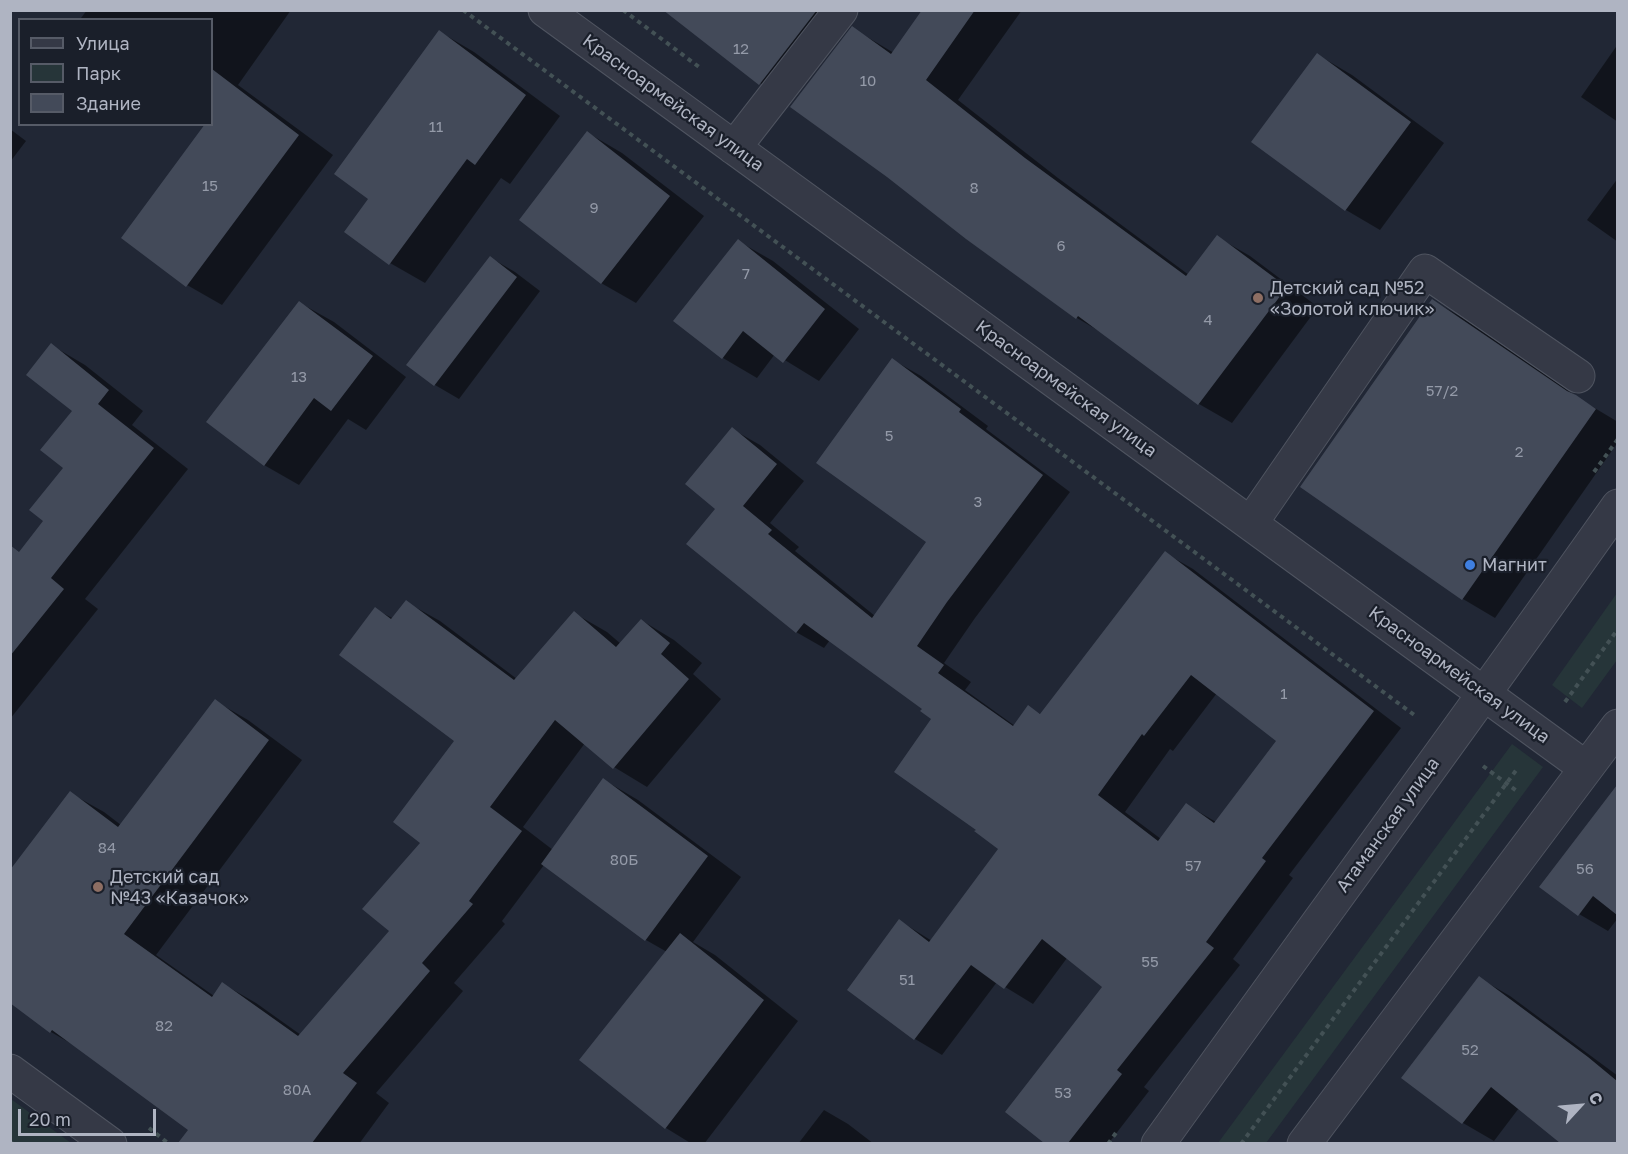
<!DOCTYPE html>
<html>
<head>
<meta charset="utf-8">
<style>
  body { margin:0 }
  #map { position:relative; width:1628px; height:1154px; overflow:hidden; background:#212735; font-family:"Golos Text",sans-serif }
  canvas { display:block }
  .frame { position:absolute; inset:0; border:12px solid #afb4c2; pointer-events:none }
  .legend { position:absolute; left:18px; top:18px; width:195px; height:108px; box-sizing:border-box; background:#1a1f2a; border:2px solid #565b67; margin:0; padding:8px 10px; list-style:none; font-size:18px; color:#afb4c2 }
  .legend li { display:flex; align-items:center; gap:12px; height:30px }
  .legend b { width:30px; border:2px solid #565b67 }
  .north { position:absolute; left:1550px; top:1076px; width:60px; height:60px; -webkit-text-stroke:4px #1a1f2a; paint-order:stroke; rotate:64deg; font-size:16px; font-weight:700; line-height:24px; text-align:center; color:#afb4c2 }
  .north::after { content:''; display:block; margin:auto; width:21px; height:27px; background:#afb4c2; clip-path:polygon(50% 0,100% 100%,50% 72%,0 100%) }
  .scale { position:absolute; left:18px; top:1109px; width:138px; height:27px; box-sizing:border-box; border:3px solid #afb4c2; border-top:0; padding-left:8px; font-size:18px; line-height:21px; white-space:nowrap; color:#afb4c2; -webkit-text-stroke:4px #1a1f2a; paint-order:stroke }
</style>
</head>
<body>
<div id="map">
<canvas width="1628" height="1154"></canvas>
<div class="frame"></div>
<ul class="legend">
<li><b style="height:8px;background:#353946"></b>Улица</li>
<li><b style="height:16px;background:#263539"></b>Парк</li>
<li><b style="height:16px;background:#434a59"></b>Здание</li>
</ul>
<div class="north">С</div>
<div class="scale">20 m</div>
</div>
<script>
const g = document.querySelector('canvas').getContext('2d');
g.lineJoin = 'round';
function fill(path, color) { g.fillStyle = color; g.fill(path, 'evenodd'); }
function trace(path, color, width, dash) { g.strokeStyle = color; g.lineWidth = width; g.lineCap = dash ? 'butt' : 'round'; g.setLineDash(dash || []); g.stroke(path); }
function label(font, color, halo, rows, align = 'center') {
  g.font = font + ' "Golos Text",sans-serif'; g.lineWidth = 4.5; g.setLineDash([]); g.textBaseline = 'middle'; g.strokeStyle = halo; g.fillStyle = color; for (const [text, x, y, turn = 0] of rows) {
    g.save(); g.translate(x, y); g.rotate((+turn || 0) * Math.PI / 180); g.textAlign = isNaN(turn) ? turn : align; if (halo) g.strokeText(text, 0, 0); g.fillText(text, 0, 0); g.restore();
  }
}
const green = new Path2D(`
  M1617 593V660L1582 708 1552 685Z
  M1512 744 1543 767 1266 1143H1218Z
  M11 1099 71 1143H11Z`);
const shadow = new Path2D(`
  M87 10H291L238 85 333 155 222 305 187 285 212 119 214 115 212 113V20H82L81 18Z
  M686 10H822L784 97 760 83Z
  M924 10H1022L958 100 1058 178 1189 275 1217 237 1250 256 1318 307 1232 423 1199 404 1104 334 1077 318 967 238 852 28 894 53Z
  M440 32 474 52 560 116 510 184 501 178 425 283 390 263 346 231 370 198Z
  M1618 44V122L1581 97Z
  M1318 55 1352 75 1444 143 1380 230 1346 210Z
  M10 129 26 141 10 162Z
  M588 133 622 153 704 216 636 303 601 283Z
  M1618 178V242L1587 220Z
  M738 241 773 261 859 329 819 381 775 354 757 378 723 358Z
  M491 258 515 272 540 291 459 399 435 385 408 365Z
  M1433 301 1465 319 1583 401 1618 422V442L1495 618 1463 599 1302 486Z
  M300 303 334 322 406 377 366 430 348 419 299 485 264 465Z
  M51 345 85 365 143 411 132 425 188 469 85 599 98 609 10 719V565L46 521 65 467 74 411Z
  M893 360 921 376 988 426 986 429 1070 492 975 618 944 663 971 682 965 690 1015 726 1029 707 1042 715 1165 553 1193 569 1401 728 1289 875 1293 878 1233 959 1240 965 1144 1087 1149 1091 1108 1144H1047L1007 1112 1105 987 1067 958 1033 1004 997 982 942 1055 915 1039 900 921 932 941 1000 848 933 719 924 709 830 640 824 648 796 632 717 509 732 429 760 445 804 481 770 523 799 547 795 551 875 616 928 542ZM1217 693 1278 740 1216 822 1187 805 1161 839 1125 812 1170 749 1173 751Z
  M406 602 440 621 517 679 574 613 607 632 621 644 641 620 674 640 702 663 693 674 721 699 647 787 614 767 585 743 523 827 553 850 604 780 638 800 741 877 693 942 715 955 798 1021 704 1144H692L666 1128 581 1060 667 952 646 940 544 865 502 921 505 924 454 983 463 991 376 1093 389 1103 359 1144H205L189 1132 190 1130 77 1047 51 1032 10 1001 70 793 104 812 121 825 215 701 248 720 302 760 156 955 214 996 223 984 256 1003 301 1035 391 930 456 740 375 609 394 619Z
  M1618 787V918L1608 931 1579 914 1542 887Z
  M1479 978 1510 996 1618 1076V1144H1562L1519 1108 1494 1141 1463 1123 1404 1077Z
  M824 1110 848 1124 874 1144H798Z`);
const building = new Path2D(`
  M663 10H817L759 85Z
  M922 10H975L926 80 1025 158 1186 276 1217 235 1287 287 1198 405 1078 316 1076 319 966 239 887 177 790 107 852 26 891 54Z
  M439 30 526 95 475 165 467 159 389 265 344 232 368 199 334 174Z
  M1317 53 1411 122 1345 211 1251 142Z
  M212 69 299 135 186 287 121 238 205 124H212Z
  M587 131 670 196 601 284 519 220Z
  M738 239 825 309 783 363 743 331 722 359 673 321Z
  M490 256 517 277 434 386 406 365Z
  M1432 299 1567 391 1576 395 1596 409 1462 600 1300 487Z
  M299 301 373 356 331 411 314 398 264 466 206 422Z
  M51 343 109 390 98 404 154 448 51 578 64 589 10 656V545L19 552 43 521 29 510 63 468 40 450 72 411 26 375Z
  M892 358 961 409 959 412 1043 475 947 602 917 646 944 665 938 673 1013 726 1028 705 1040 714 1165 551 1374 711 1262 858 1266 861 1206 942 1214 948 1117 1070 1122 1074 1068 1143H1044L1005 1112 1102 987 1042 939 1004 989 971 965 914 1040 847 990 899 919 929 942 998 849 974 831 976 830 894 772 931 719 920 711 922 709 804 623 796 633 686 544 715 509 685 484 732 427 777 464 743 506 772 530 768 534 872 618 926 542 816 463ZM1191 675 1276 741 1214 823 1186 803 1158 841 1098 795 1142 734 1144 736Z
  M406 600 514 680 574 611 616 647 641 619 670 643 661 654 689 679 613 769 555 720 490 807 522 831 469 901 473 904 422 963 430 971 343 1073 357 1083 312 1143H178L188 1130 52 1030 50 1033 10 1003V870L70 791 118 827 215 699 269 740 124 934 212 997 222 982 298 1036 389 931 362 909 420 843 393 822 454 741 339 655 375 607 391 619Z
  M603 778 708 856 645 941 541 864Z
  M1617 785V915L1593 896 1578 916 1539 887Z
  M680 933 764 1000 665 1129 579 1060Z
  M1479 976 1588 1057 1617 1081V1143H1560L1491 1087 1462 1124 1401 1078Z`);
const path = new Path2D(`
  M463 10 1417 717
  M623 10 699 67
  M1594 472 1618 439
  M1565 702 1618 629
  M1483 766 1518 792
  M149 1128 169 1144
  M10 1142 13 1144
  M1108 1144 1118 1130
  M1241 1144 1517 769`);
const minor = new Path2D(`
  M545 10 1586 768
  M734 148 841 10
  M1251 523 1425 271 1578 376
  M10 1071 110 1144
  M1158 1144C1311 931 1467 720 1618 506
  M1304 1144 1618 726`);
const markers = [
  [1258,298,6,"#8d6e63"],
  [1470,565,6,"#3f7fe0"],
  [98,887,6,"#8d6e63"]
];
const numberNames = [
  ["12",741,49],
  ["10",868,81],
  ["11",436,127],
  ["15",210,186],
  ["8",974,188],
  ["9",594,208],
  ["6",1061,246],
  ["7",746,274],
  ["4",1208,320],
  ["13",299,377],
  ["57/2",1442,391],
  ["5",889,436],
  ["2",1519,452],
  ["3",978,502],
  ["1",1284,694],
  ["84",107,848],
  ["80Б",624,860],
  ["57",1193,866],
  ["56",1585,869],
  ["55",1150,962],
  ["51",907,980],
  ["82",164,1026],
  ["52",1470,1050],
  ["80А",297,1090],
  ["53",1063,1093]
];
const streetNames = [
  ["Красноармейская улица",673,103,36],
  ["Красноармейская улица",1066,389,36],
  ["Красноармейская улица",1459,675,36],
  ["Атаманская улица",1388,825,-54]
];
const poiNames = [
  ["Детский сад №52",1270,288],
  ["«Золотой ключик»",1270,309],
  ["Магнит",1482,565],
  ["Детский сад",110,877],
  ["№43 «Казачок»",110,898]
];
fill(green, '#263539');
fill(shadow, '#0007');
fill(building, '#434a59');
trace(minor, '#4f5460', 35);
trace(path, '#435155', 4, [4.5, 4.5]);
trace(minor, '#353946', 33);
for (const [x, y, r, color] of markers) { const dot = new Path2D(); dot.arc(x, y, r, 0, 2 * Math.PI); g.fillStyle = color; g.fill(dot); trace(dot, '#1a1f2a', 2); }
label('15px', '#949aa8', null, numberNames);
label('18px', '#afb4c2', '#1a1f2a', streetNames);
label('18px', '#afb4c2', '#1a1f2a', poiNames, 'left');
</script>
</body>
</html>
